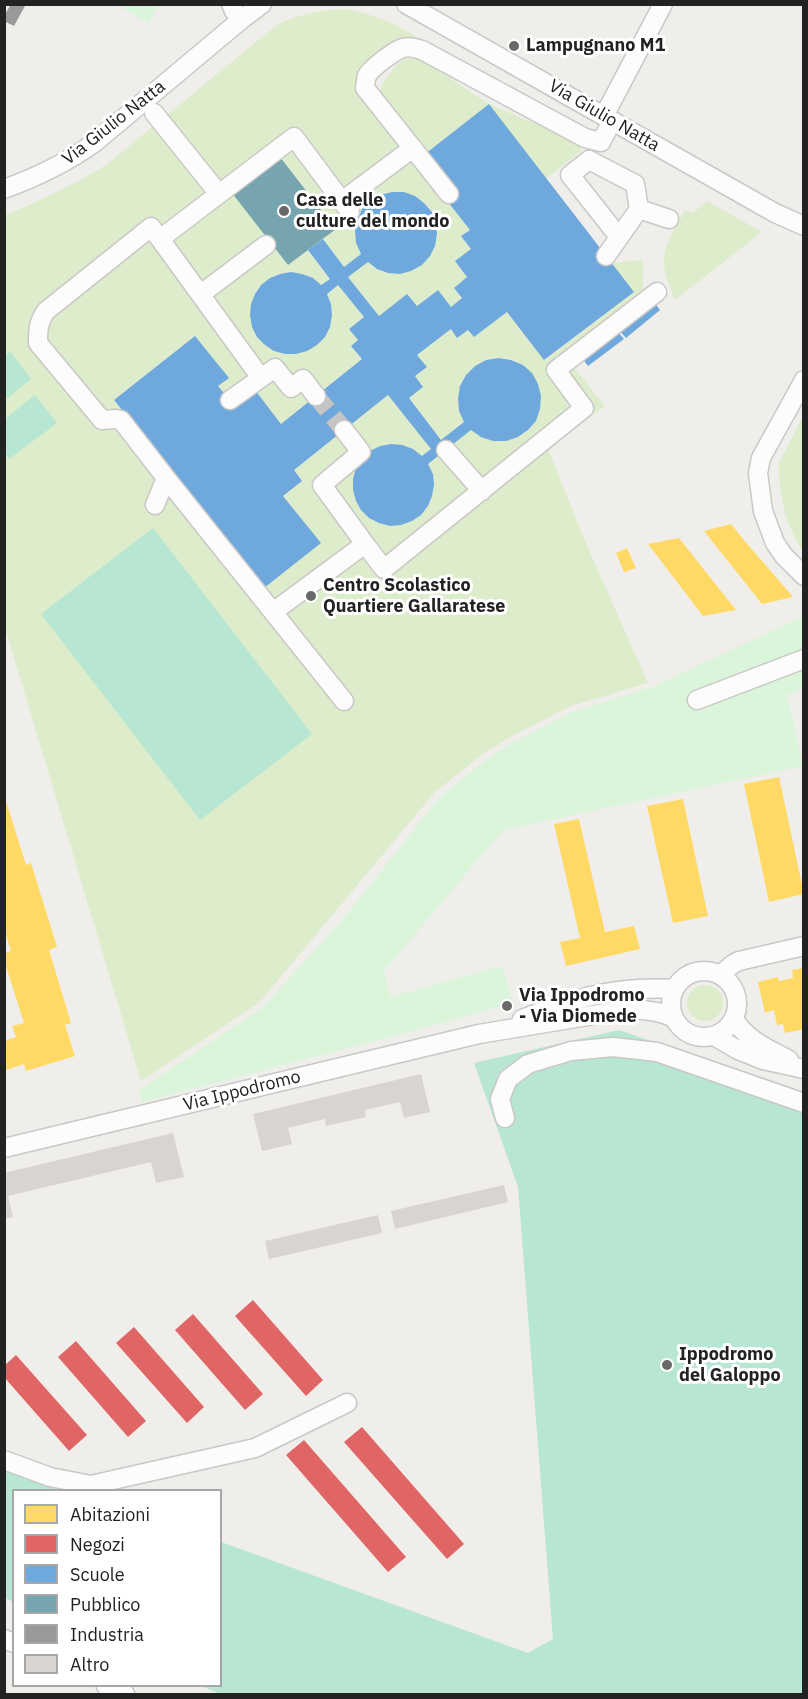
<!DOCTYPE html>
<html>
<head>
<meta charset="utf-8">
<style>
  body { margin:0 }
  #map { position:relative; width:808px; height:1699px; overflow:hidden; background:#f0eeeb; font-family:"IBM Plex Sans",sans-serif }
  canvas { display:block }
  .frame { position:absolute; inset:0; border:6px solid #222; pointer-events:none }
  .legend { position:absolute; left:12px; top:1489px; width:210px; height:198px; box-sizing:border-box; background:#fff; border:2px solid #a7a7a7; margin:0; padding:8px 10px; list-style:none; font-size:18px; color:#222 }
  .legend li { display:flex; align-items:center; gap:12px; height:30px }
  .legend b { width:30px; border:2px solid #a7a7a7 }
</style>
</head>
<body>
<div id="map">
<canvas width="808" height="1699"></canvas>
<div class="frame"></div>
<ul class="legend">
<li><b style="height:16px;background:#ffd966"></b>Abitazioni</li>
<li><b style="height:16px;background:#e06666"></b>Negozi</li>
<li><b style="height:16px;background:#6fa8dc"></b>Scuole</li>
<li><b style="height:16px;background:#76a5af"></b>Pubblico</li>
<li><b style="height:16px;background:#999"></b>Industria</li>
<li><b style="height:16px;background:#d7d4d2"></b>Altro</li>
</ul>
</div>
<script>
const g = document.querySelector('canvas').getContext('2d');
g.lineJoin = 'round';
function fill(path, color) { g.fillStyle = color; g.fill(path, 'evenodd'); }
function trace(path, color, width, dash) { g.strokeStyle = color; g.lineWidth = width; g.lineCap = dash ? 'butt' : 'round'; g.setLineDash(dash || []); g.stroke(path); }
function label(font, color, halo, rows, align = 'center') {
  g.font = font + ' "IBM Plex Sans",sans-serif'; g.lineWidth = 6; g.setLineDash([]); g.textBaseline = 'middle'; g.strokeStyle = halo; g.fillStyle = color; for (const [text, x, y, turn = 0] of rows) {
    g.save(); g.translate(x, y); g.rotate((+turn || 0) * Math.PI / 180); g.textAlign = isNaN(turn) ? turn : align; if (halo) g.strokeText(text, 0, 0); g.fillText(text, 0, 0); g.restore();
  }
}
const grass = new Path2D(`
  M347 9 367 14 392 23 564 118 418 42 359 78 470 230 461 236 471 249 455 261 467 277 454 288 462 298 451 307 437 290 417 306 379 316 348 277 368 262C374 267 380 271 388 273 423 280 451 238 430 209 407 179 356 192 355 231 355 239 358 246 361 254L344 267 323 239 336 228 280 157 233 194 288 265 308 250 330 279 321 285C286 256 243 281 252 327L331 304 327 294 338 285 364 317 349 329 358 340 351 346 362 359 281 424 255 391 235 406 218 386 228 377 195 336 114 400 264 588 321 543 283 496 302 481 294 470 388 395 431 449 422 456 413 449 353 479C352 551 457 532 428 464L471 430C493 445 525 446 537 417 548 391 530 356 499 358 495 358 490 361 486 362 458 372 453 397 464 422L441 440 409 398 423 387 415 376 427 367 417 355 451 329 457 337 468 330 474 337 507 312 545 360 633 292 611 263 643 260V296L564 355 605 406 548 449 588 548 648 683 571 706 512 736 484 753 435 792 259 1003 141 1081 5 628V215C40 201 73 185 106 165L278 24C300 14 322 10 347 9Z
  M416 58 424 61 489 104 581 143V151L546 179 489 105 425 154 380 94 382 84 397 64 405 59Z
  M707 201 762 232 675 300C670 287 663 273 664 258 665 242 678 224 685 210L693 213Z
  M803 416V551C786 527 778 492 779 463Z
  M687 1003a18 18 0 1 1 36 0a18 18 0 1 1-36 0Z`);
const park = new Path2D(`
  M124 4H159V5L148 23 122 8Z
  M803 616V688L787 695 803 766 503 830 384 971 390 997 502 966 513 1003 391 1037 142 1102 139 1090 262 1008 340 923 439 798 487 759 514 742 572 712 655 686Z`);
const pitch = new Path2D(`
  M10 351 31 379 5 400V356Z
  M35 395 57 423 9 459 5 454V419Z
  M153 528 312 734 200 820 41 614Z
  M619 1030 803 1094V1694H221L201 1686H220L221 1542 528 1653 553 1639 518 1187 474 1063Z
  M4 1465 77 1490H14L13 1602 5 1598Z`);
const homes = new Path2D(`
  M731 524 743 539 793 597 762 604 704 531Z
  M679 538 736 610 703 616 648 544Z
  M627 548 636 568 624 572 616 553Z
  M779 777 804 894 769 902 744 784Z
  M5 798 26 865 31 863 57 947 49 950 71 1023 65 1025 75 1056 26 1071 24 1064 4 1071V1041L16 1037 12 1026 24 1023 4 960V953L11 951 4 929Z
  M683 799 708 916 673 923 647 806Z
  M579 819 605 932 634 926 640 949 566 966 560 942 580 938 554 824Z
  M804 968V1029L785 1033 783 1024 777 1025 774 1010 765 1013 758 982 778 977 779 981 793 978 792 970Z`);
const shops = new Path2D(`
  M253 1300 323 1380 306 1396 235 1316Z
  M193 1314 263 1394 245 1410 175 1330Z
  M134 1327 204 1407 187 1423 116 1343Z
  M76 1341 146 1421 128 1437 58 1357Z
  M16 1355 87 1435 69 1451 4 1377V1366Z
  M362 1427 464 1544 447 1559 344 1442Z
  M304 1440 406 1557 388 1572 286 1455Z`);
const schools = new Path2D(`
  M489 104 634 292 544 360 507 312 474 337 468 330 457 338 451 329 417 355 427 367 415 376 423 387 409 398 441 440 464 422 459 411 458 398 460 386 466 375 475 366 486 360 499 358 511 360 523 365 532 373 538 384 541 396 540 409 536 421 528 430 518 437 506 441H493L481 437 471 430 428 464 433 474 434 485 432 496 428 506 421 515 412 521 401 525 390 526 379 523 369 518 361 510 356 501 353 490V479L356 468 362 459 370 451 380 446 391 444 402 445 413 449 422 456 431 449 388 395 294 470 302 481 283 496 321 543 264 588 114 400 195 336 229 378 218 386 235 406 255 390 281 424 362 359 351 346 358 340 349 329 364 317 338 285 327 294 331 304 332 315 330 327 325 337 317 345 307 351 296 354H285L274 351 265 345 257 337 252 327 250 315 251 304 255 294 261 285 270 278 280 274 291 272 302 274 313 278 321 285 330 279 308 250 323 239 344 267 361 254 356 243 355 231 357 220 362 209 370 201 380 195 392 192H404L415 196 424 203 432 212 436 223 437 234 435 246 430 256 422 265 411 271 400 274 388 273 377 269 368 262 348 277 379 316 407 294 417 306 438 290 451 307 462 298 454 288 467 277 455 261 471 249 461 236 470 230 448 202 425 154Z
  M654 302 660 310 626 338 618 329Z
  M616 330 624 339 588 366 582 358Z`);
const public = new Path2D(`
  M280 157 336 229 288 265 232 193Z`);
const industry = new Path2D(`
  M11 4H26L14 26 4 21V16Z`);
const building = new Path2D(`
  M421 1074 430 1112 404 1118 400 1102 365 1110 366 1117 326 1126 325 1119 288 1128 292 1144 262 1151 253 1114Z
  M173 1133 184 1177 156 1183 151 1162 8 1196 13 1217 4 1219V1173Z
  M504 1185 508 1202 395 1229 391 1211Z
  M378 1215 382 1233 269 1259 265 1241Z`);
const minorTunnel = new Path2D(`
  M316 396 344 430`);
const minor = new Path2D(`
  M231 4 234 11 242 19
  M406 4 775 213 804 226
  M154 113 219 194 160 239 151 227 46 311C38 322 38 331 38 343L102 420 116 419 121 420 166 478 344 701
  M604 116 663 4
  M4 189C37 177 66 163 94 143L242 19 262 4
  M219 194 294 137 350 212
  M449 194 365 88C366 84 365 78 368 74 373 67 395 50 403 48 410 46 415 48 422 50L585 138 601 142 612 121
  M342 201 413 148
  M619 237 570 175 589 160 635 184 639 209
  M160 239 261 378
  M606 256 639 209 669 219
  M201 294 266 245
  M804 380 761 458 758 473 763 511 775 543 784 556 804 576
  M230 400 275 368 291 388 303 379 316 396
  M446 450 482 491
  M155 505 166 478
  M365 544 384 569 584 408 556 370 657 292
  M273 612 365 544 322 485 361 452 344 430
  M697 700 804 659
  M671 1004a33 33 0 1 1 66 0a33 33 0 1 1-66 0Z
  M720 975 733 964 739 961 804 946
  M522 1019C556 1006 591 993 627 990 643 988 659 989 675 988
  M734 1019C746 1040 769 1049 789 1060
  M714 1036 738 1050 763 1060 804 1069
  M505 1118 500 1099 508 1079 528 1064 571 1051 613 1047 657 1052 804 1103
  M4 1148 479 1034 624 1010C642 1009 658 1010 674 1018
  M4 1460 50 1477 91 1485 255 1448 347 1403
  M4 1639 14 1643
  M106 1686 125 1694`);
const markers = [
  [514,46,6,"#6a6968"],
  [284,211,6,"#6a6968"],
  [311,596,6,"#6a6968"],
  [507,1006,6,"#6a6968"],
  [667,1365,6,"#6a6968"]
];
const poiNames = [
  ["Lampugnano M1",526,46],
  ["Casa delle",296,201],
  ["culture del mondo",296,222],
  ["Centro Scolastico",323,586],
  ["Quartiere Gallaratese",323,607],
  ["Via Ippodromo",519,996],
  ["- Via Diomede",519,1017],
  ["Ippodromo",679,1355],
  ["del Galoppo",679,1376]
];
const streetNames = [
  ["Via Giulio Natta",604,116,30],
  ["Via Giulio Natta",114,123,-38],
  ["Via Ippodromo",242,1091,-14]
];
fill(grass, '#ddeccb');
fill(park, '#daf5da');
fill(pitch, '#b7e6d2');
fill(homes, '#ffd966');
fill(shops, '#e06666');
fill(schools, '#6fa8dc');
fill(public, '#76a5af');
fill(industry, '#999');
fill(building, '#d7d4d2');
trace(minorTunnel, '#c7c5c3', 18, [18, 9]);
trace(minor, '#c9c8c7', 21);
trace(minor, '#fdfcfc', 18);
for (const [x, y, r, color] of markers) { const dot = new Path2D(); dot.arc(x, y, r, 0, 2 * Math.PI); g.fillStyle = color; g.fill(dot); trace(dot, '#fff', 2); }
label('bold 18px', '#222', '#fff', poiNames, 'left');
label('18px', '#222', '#fff', streetNames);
</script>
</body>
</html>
